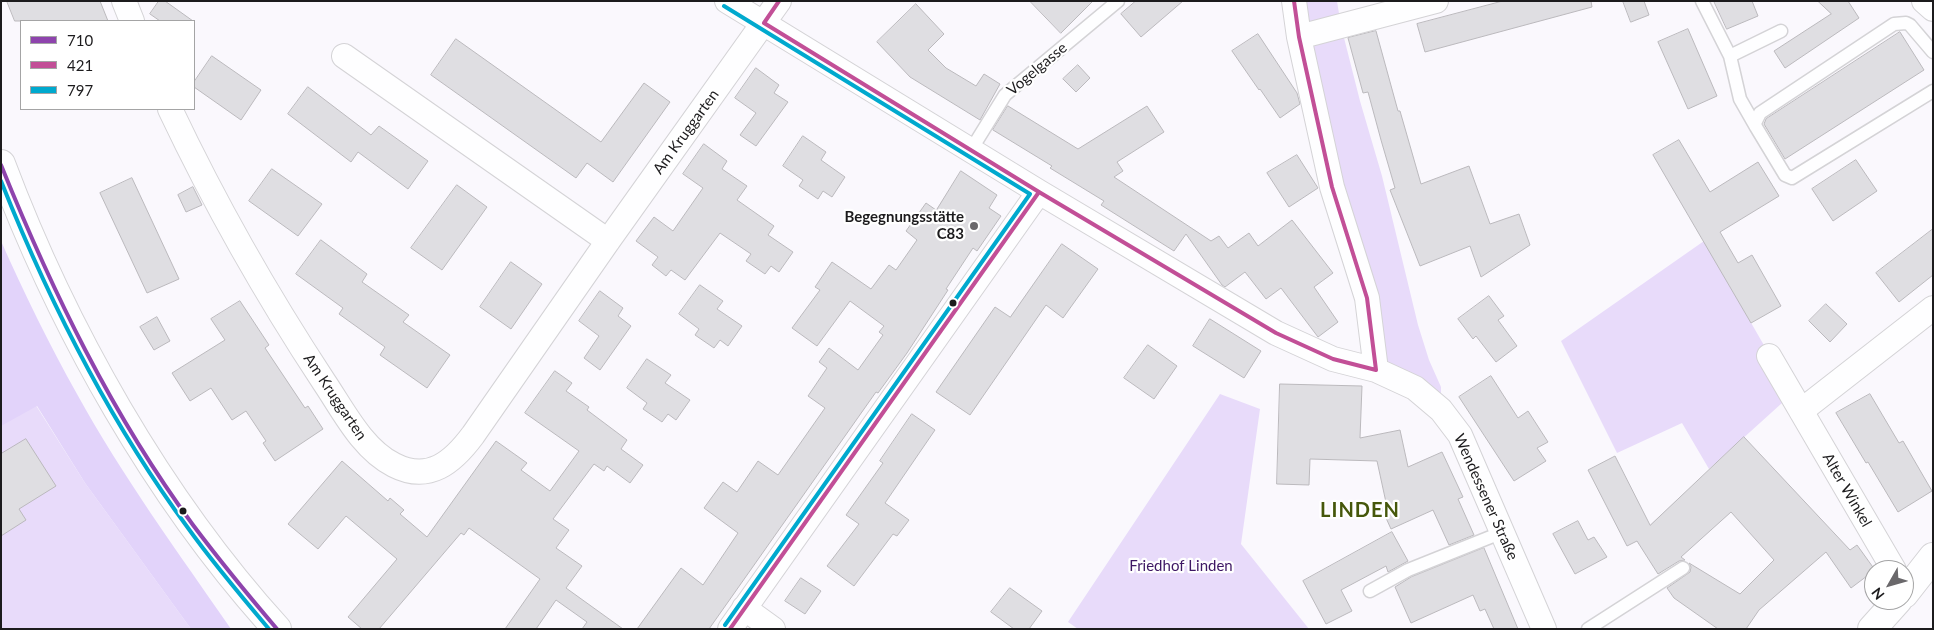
<!DOCTYPE html>
<html>
<head>
<meta charset="utf-8">
<style>
  body { margin:0 }
  #map { position:relative; width:1934px; height:630px; overflow:hidden; background:#faf8fd; font-family:Lato,sans-serif }
  canvas { display:block }
  .frame { position:absolute; inset:0; border:2px solid #1c1b1d; pointer-events:none }
  .legend { position:absolute; left:20px; top:20px; width:175px; height:90px; box-sizing:border-box; background:#fff; border:1px solid #a4a4a5; margin:0; padding:6px 9px; list-style:none; font-size:15px; color:#1c1b1d }
  .legend li { display:flex; align-items:center; gap:10px; height:25px }
  .legend b { width:25px; border:1px solid #a4a4a5 }
  .north { position:absolute; left:1864px; top:560px; width:50px; height:50px; box-sizing:border-box; background:#fff; border:1px solid #a4a4a5; border-radius:50%; rotate:232deg; font-size:14px; font-weight:700; line-height:20px; text-align:center; color:#1c1b1d }
  .north::after { content:''; display:block; margin:auto; width:18px; height:22px; background:#6a686b; clip-path:polygon(50% 0,100% 100%,50% 72%,0 100%) }
</style>
</head>
<body>
<div id="map">
<canvas width="1934" height="630"></canvas>
<div class="frame"></div>
<ul class="legend">
<li><b style="height:6px;background:#8e44ad"></b>710</li>
<li><b style="height:6px;background:#c24f97"></b>421</li>
<li><b style="height:6px;background:#00a9ce"></b>797</li>
</ul>
<div class="north">N</div>
</div>
<script>
const g = document.querySelector('canvas').getContext('2d');
g.lineJoin = 'round';
function fill(path, color) { g.fillStyle = color; g.fill(path, 'evenodd'); }
function trace(path, color, width, dash) { g.strokeStyle = color; g.lineWidth = width; g.lineCap = dash ? 'butt' : 'round'; g.setLineDash(dash || []); g.stroke(path); }
function label(font, color, halo, rows, align = 'center') {
  g.font = font + ' Lato,sans-serif'; g.lineWidth = 4.5; g.setLineDash([]); g.textBaseline = 'middle'; g.strokeStyle = halo; g.fillStyle = color; for (const [text, x, y, turn = 0] of rows) {
    g.save(); g.translate(x, y); g.rotate((+turn || 0) * Math.PI / 180); g.textAlign = isNaN(turn) ? turn : align; if (halo) g.strokeText(text, 0, 0); g.fillText(text, 0, 0); g.restore();
  }
}
const green = new Path2D(`
  M1294 1H1337L1341 26 1360 101 1382 176 1418 325 1429 360 1441 387V410L1376 370Z
  M1704 241 1792 394 1709 469 1682 423 1617 453 1561 341Z
  M1 350 85 483 191 629H1Z
  M1220 394 1260 409 1241 544 1309 629H1078L1068 622Z`);
const forest = new Path2D(`
  M1 241C24 293 49 344 77 394 122 476 178 552 231 629H191L85 483 37 406 1 426Z`);
const building = new Path2D(`
  M7 1H100L108 21H15Z
  M159 1H165L193 21H160L150 14Z
  M1030 1H1093L1061 33Z
  M1136 1H1183L1141 37 1121 14Z
  M1503 1H1591L1592 7 1425 52 1417 24Z
  M1623 1H1644L1649 15 1631 22Z
  M1714 1H1752L1758 16 1727 29Z
  M1818 1H1848L1859 18 1785 68 1774 51 1831 14Z
  M916 4 944 34 928 50 946 68 976 86 984 74 1000 84 980 120 910 77 877 42Z
  M1688 29 1717 96 1688 109 1658 42Z
  M1376 31 1398 111H1400L1421 184 1469 166 1490 224 1519 214 1530 245 1481 277 1470 246 1420 266 1390 190 1395 188 1381 140 1368 92 1363 93 1348 38Z
  M1900 32 1924 70 1785 159 1764 124 1766 119Z
  M1258 34 1297 93 1300 104 1280 118 1260 89 1259 90 1232 51Z
  M456 39 601 142 644 83 670 102 613 182 587 163 576 178 431 75Z
  M212 56 261 90 241 120 194 87V82Z
  M1078 65 1090 78 1076 92 1063 79Z
  M756 68 779 85 774 93 788 102 756 146 740 135 756 113 735 98Z
  M308 87 371 135 379 126 428 161 408 189 358 152 351 162 288 114Z
  M1008 106 1078 149 1147 106 1164 132 1117 162 1123 171 1114 177 1211 241 1219 236 1228 248 1249 233 1258 246 1292 220 1333 273 1314 287 1338 322 1318 337 1281 288 1266 299 1245 272 1225 287 1222 285 1186 234 1174 251 1101 205 1104 201 1050 168 1052 166 993 130Z
  M803 136 826 152 821 160 845 177 832 197 823 191 818 199 799 186 803 180 783 166Z
  M1679 140 1710 192 1758 162 1779 196 1720 232 1738 263 1752 255 1781 306 1751 323 1653 155Z
  M704 144 727 161 722 169 747 186 737 200 774 226 768 235 793 252 779 272 771 266 765 274 746 261 751 254 720 233 685 280 671 270 666 276 652 265 658 257 636 241 654 217 673 231 703 188 683 174Z
  M1297 155 1318 188 1289 207 1267 173Z
  M1856 160 1877 191 1833 221 1812 189Z
  M272 169 322 204 298 236 249 201Z
  M961 171 997 195 989 208 1001 216 977 251 973 248 946 289 948 290 907 353 878 393 876 392 709 629H637L681 568 703 585 738 533 704 508 723 482 737 492 758 461 778 475 825 408 808 396 827 368 819 362 829 348 858 370 883 335 879 332 884 326 850 301 817 346 792 328 820 290 815 287 832 262 871 289 889 265 896 270 917 240 906 231 926 203 936 210Z
  M132 178 179 279 147 293 100 193Z
  M457 185 487 207 442 270 411 248Z
  M193 187 202 205 186 212 178 195Z
  M1933 229V275L1899 302 1876 273Z
  M321 240 367 274 362 282 409 315 403 322 450 355 427 388 380 355 385 347 339 314 343 308 296 274Z
  M1062 244 1098 269 1063 318 1046 305 970 415 936 392 995 307 1010 317Z
  M511 262 542 284 511 329 480 307Z
  M700 285 723 301 717 309 742 326 728 346 720 340 714 348 695 335 699 329 679 314Z
  M600 291 623 308 618 316 631 326 600 370 584 358 599 336 579 321Z
  M1489 296 1504 316 1498 320 1517 346 1496 362 1476 336 1473 339 1458 319Z
  M240 301 269 345 265 348 305 408 308 406 323 429 275 461 263 443 266 441 246 411 232 420 211 388 190 401 172 373 225 340 211 319Z
  M1826 304 1847 324 1830 342 1809 321Z
  M157 317 170 341 154 350 140 327Z
  M1210 319 1261 351 1244 378 1193 346Z
  M1148 345 1177 366 1154 399 1124 378Z
  M647 359 671 375 665 383 690 400 676 420 668 414 662 422 643 409 647 403 627 388Z
  M555 371 572 383 566 391 589 407 587 410 627 440 621 449 643 465 630 483 607 466 604 471 594 464 553 519 569 530 556 548 582 566 566 588 623 629H582L587 622 556 600 536 629H505L540 579 469 528 464 535 461 533 379 629H362L348 617 397 559 346 516 318 549 288 524 342 461 388 501 390 498 404 510 400 514 427 537 496 441 527 463 521 470 550 491 579 451 525 413Z
  M1491 376 1518 418 1528 411 1548 442 1537 448 1546 461 1514 481 1459 397Z
  M1280 384 1362 386 1360 438 1400 430 1408 467 1442 452 1463 497 1458 499 1474 535 1449 545 1433 510 1391 529 1382 509 1387 507 1377 461 1310 459 1309 485 1277 484Z
  M1870 394 1899 443 1903 441 1932 491 1898 512 1868 462 1866 463 1836 413Z
  M912 414 935 430 885 503 909 520 897 536 893 534 854 586 827 566 859 524 846 515 883 463 880 461Z
  M1744 437 1850 550 1857 545 1875 570 1851 588 1826 552 1759 610 1746 629H1718L1674 598 1667 588 1690 572 1691 567 1689 563 1740 594 1774 560 1731 512 1681 557 1685 560 1679 561 1658 574 1637 541 1627 546 1588 470 1615 456 1650 525Z
  M26 439 56 486 19 509 26 520 1 536V454Z
  M1578 521 1588 540 1594 537 1607 557 1575 574 1553 534Z
  M1392 532 1408 561 1388 572 1386 566 1341 590 1352 611 1326 624 1303 581Z
  M1484 548 1518 629H1494L1485 609 1480 611 1473 595 1411 623 1395 587 1411 577Z
  M801 578 821 591 805 614 785 601Z
  M1010 588 1042 611 1029 629H1014L991 612Z`);
const service = new Path2D(`
  M1702 1 1730 56 1740 99 1756 127
  M1933 52 1910 25 1906 23 1894 24 1760 113 1755 123 1756 127 1785 175 1792 178 1933 91
  M1730 56 1781 31
  M971 150 1005 95 1118 1
  M1370 591 1408 570 1503 532
  M1588 629 1683 568`);
const minor = new Path2D(`
  M124 1 132 21
  M727 1 1039 192 1276 333 1333 359 1376 370 1415 388 1441 410 1460 435 1544 629
  M1294 1 1299 37 1332 187 1367 298 1376 370
  M1924 1 1933 9
  M1299 37 1436 1
  M344 56 608 241
  M170 109C215 204 266 294 324 382 343 410 362 449 394 465 429 483 453 462 473 435L608 241 779 1
  M1769 356 1894 570
  M1801 411 1933 308
  M744 608 773 629
  M730 629 1039 192`);
const tertiary = new Path2D(`
  M1904 594 1933 557
  M1872 629 1898 600`);
const secondary = new Path2D(`
  M1 164C63 329 158 498 277 629`);
const bus1 = new Path2D(`
  M1 165C52 291 112 415 193 525 220 561 248 595 277 629`);
const bus2 = new Path2D(`
  M779 1 764 23 1039 192 1276 333 1333 359 1376 370 1367 298 1332 187 1299 37 1294 1
  M730 629 1039 192`);
const bus3 = new Path2D(`
  M724 6 1030 194 725 625
  M1 181C50 304 110 422 188 528 213 563 241 596 269 629`);
const markers = [
  [974,226,5,"#6a686b"],
  [953,303,4.5,"#1c1b1d"],
  [183,511,4.5,"#1c1b1d"]
];
const streetNames = [
  ["Vogelgasse",1037,69,-40],
  ["Am Kruggarten",686,132,-54],
  ["Am Kruggarten",335,397,56],
  ["Alter Winkel",1847,490,60],
  ["Wendessener Straße",1486,497,66]
];
const poiNames = [
  ["Begegnungsstätte",964,217],
  ["C83",964,234]
];
const parkNames = [
  ["Friedhof Linden",1181,566]
];
const districtNames = [
  ["LINDEN",1360,511]
];
fill(green, '#e8dbfa');
fill(forest, '#e2d3fa');
fill(building, '#dfdee2');
trace(building, '#bbb9bd', 1);
trace(service, '#d4d3d6', 15);
trace(minor, '#d4d3d6', 26);
trace(tertiary, '#d4d3d6', 30);
trace(secondary, '#d4d3d6', 30);
trace(service, '#fefeff', 12);
trace(minor, '#fefeff', 24);
trace(tertiary, '#fefeff', 28);
trace(secondary, '#fefeff', 28);
trace(bus1, '#8e44ad', 4);
trace(bus2, '#c24f97', 4);
trace(bus3, '#00a9ce', 4);
for (const [x, y, r, color] of markers) { const dot = new Path2D(); dot.arc(x, y, r, 0, 2 * Math.PI); g.fillStyle = color; g.fill(dot); trace(dot, '#fff', 2); }
label('15px', '#1c1b1d', '#fff', streetNames);
label('bold 15px', '#1c1b1d', '#fff', poiNames, 'right');
label('15px', '#3e1764', '#fff', parkNames);
g.letterSpacing = '1px';
label('bold 20px', '#46580b', '#fff', districtNames);
g.letterSpacing = '0px';
</script>
</body>
</html>
